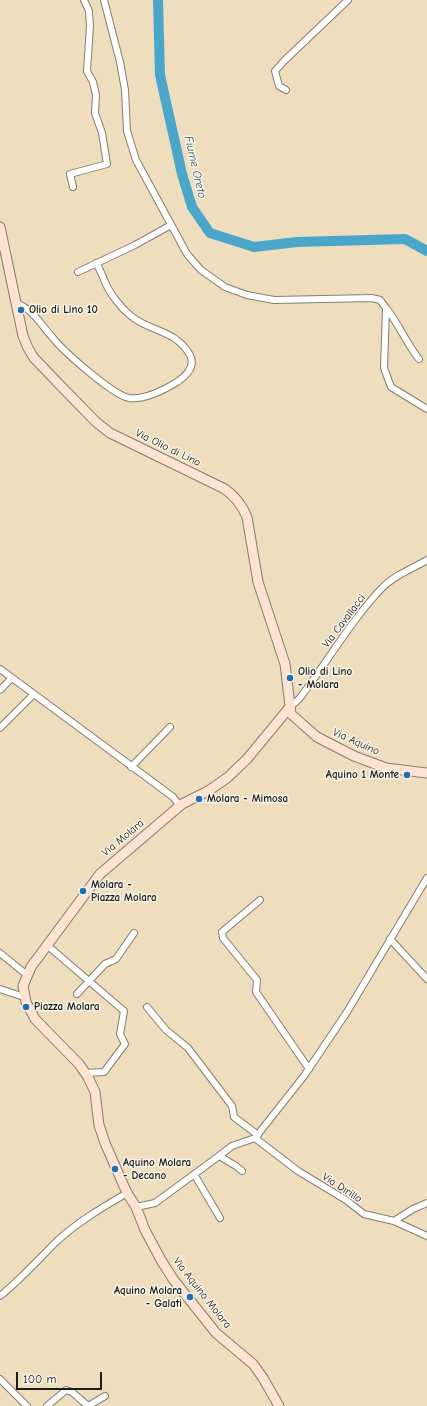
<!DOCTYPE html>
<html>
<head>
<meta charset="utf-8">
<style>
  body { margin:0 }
  #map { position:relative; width:427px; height:1406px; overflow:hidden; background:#efdebe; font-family:"Comic Neue",sans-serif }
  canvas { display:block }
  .scale { position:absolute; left:16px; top:1372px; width:86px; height:18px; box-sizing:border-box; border:2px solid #1c1c1c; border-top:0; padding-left:5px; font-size:12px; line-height:14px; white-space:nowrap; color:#1c1c1c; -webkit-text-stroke:3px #f7f3e8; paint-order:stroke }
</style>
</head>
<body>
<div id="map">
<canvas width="427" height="1406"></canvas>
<div class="scale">100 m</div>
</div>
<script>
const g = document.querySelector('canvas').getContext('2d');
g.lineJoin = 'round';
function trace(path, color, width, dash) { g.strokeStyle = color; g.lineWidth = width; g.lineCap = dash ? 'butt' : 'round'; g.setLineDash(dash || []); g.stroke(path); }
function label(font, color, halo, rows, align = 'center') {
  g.font = font + ' "Comic Neue",sans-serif'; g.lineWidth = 3; g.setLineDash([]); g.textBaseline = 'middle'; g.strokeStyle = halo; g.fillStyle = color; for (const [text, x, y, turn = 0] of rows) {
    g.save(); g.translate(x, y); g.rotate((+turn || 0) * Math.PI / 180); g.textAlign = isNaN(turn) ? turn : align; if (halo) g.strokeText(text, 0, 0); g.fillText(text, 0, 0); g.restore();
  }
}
const river = new Path2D(`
  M158 0 160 75 182 174 192 207 210 233 254 247 297 242 405 239 427 251`);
const street = new Path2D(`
  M104 0 120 62 125 90 127 131 136 160 187 254 201 270 225 287 247 295 274 300 372 298 380 300 386 308 384 368 391 387 427 409
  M286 90 279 86 275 71 285 60 348 0
  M73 187 70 174 107 164 102 133 95 113 96 95 93 82 87 71 90 26 89 11 84 0
  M78 272 135 245 171 225
  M16 303C33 309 41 325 53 338 64 352 113 395 129 398 144 400 164 390 177 382 186 376 196 367 190 355 175 329 150 332 131 316 121 308 110 294 105 282 102 275 100 269 96 263
  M386 308C399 324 406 343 419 359
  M0 669 157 785 173 797 180 806
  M0 690 12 678
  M289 708 299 699C326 664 352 619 382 588 394 575 412 569 427 560
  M0 728 34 694
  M131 767 170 727
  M260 900 222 932 223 938 257 980 256 992 309 1069
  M390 939 427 979
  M48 946 124 1011 120 1034 125 1044 104 1072 85 1073
  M0 953 27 975
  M0 989 24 997
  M77 994 105 964 116 959 134 933
  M147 1007 166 1030 188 1048 232 1106 234 1117 258 1135
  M255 1138 298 1171 346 1200 364 1214 394 1221 427 1236
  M219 1156 232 1146 255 1138 304 1076 347 1012 427 878
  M194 1174 220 1218
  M136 1207 155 1203 219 1156 236 1166 242 1171
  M394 1221 413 1209 427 1203
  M0 1296C20 1280 37 1261 56 1242 76 1223 103 1207 127 1193
  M0 1379 27 1406
  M47 1406 66 1390 72 1392 88 1406
  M88 1406 105 1396`);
const secondary = new Path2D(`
  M0 227 23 336 28 348 34 358 58 383 96 422 110 433 225 489C236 497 242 505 247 517L258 582 285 664 291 714 317 737 354 756 386 768 427 773
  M279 1406 263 1378 253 1364 216 1333 173 1279 161 1260 145 1230 136 1207 127 1193 105 1143 99 1125 95 1092 88 1077 79 1064 35 1019 26 1002 23 986 31 967 100 874 182 804 208 791 227 778 247 759 289 708`);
const markers = [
  [21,310,4,"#1f6fb2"],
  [290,678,4,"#1f6fb2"],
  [407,775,4,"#1f6fb2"],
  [199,799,4,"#1f6fb2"],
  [83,891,4,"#1f6fb2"],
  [26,1007,4,"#1f6fb2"],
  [115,1169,4,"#1f6fb2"],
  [190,1297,4,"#1f6fb2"]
];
const poiNames = [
  ["Olio di Lino 10",29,310],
  ["Olio di Lino",298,672],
  ["- Molara",298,685],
  ["Aquino 1 Monte",399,775,"right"],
  ["Molara - Mimosa",207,799],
  ["Molara -",91,885],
  ["Piazza Molara",91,898],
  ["Piazza Molara",34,1007],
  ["Aquino Molara",123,1163],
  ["- Decano",123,1176],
  ["Aquino Molara",182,1291,"right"],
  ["- Galati",182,1304,"right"]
];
const streetNames = [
  ["Via Olio di Lino",168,448,26],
  ["Via Cavallacci",344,621,-53],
  ["Via Aquino",356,742,24],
  ["Via Molara",123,838,-40],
  ["Via Dirillo",342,1188,33],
  ["Via Aquino Molara",202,1293,52]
];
const waterNames = [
  ["Fiume Oreto",195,167,77]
];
trace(river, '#4ba7c9', 10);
trace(street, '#867d6d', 8);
trace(secondary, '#867d6d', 11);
trace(street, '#fff', 6);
trace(secondary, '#fee3d2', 9);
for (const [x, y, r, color] of markers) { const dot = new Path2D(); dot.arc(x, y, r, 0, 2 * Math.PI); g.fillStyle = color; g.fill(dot); trace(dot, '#f7f3e8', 1.5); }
label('bold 11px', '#1c1c1c', '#f7f3e8', poiNames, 'left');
label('11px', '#1c1c1c', '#f7f3e8', streetNames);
label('italic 12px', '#315b6a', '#f7f3e8', waterNames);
</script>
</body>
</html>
